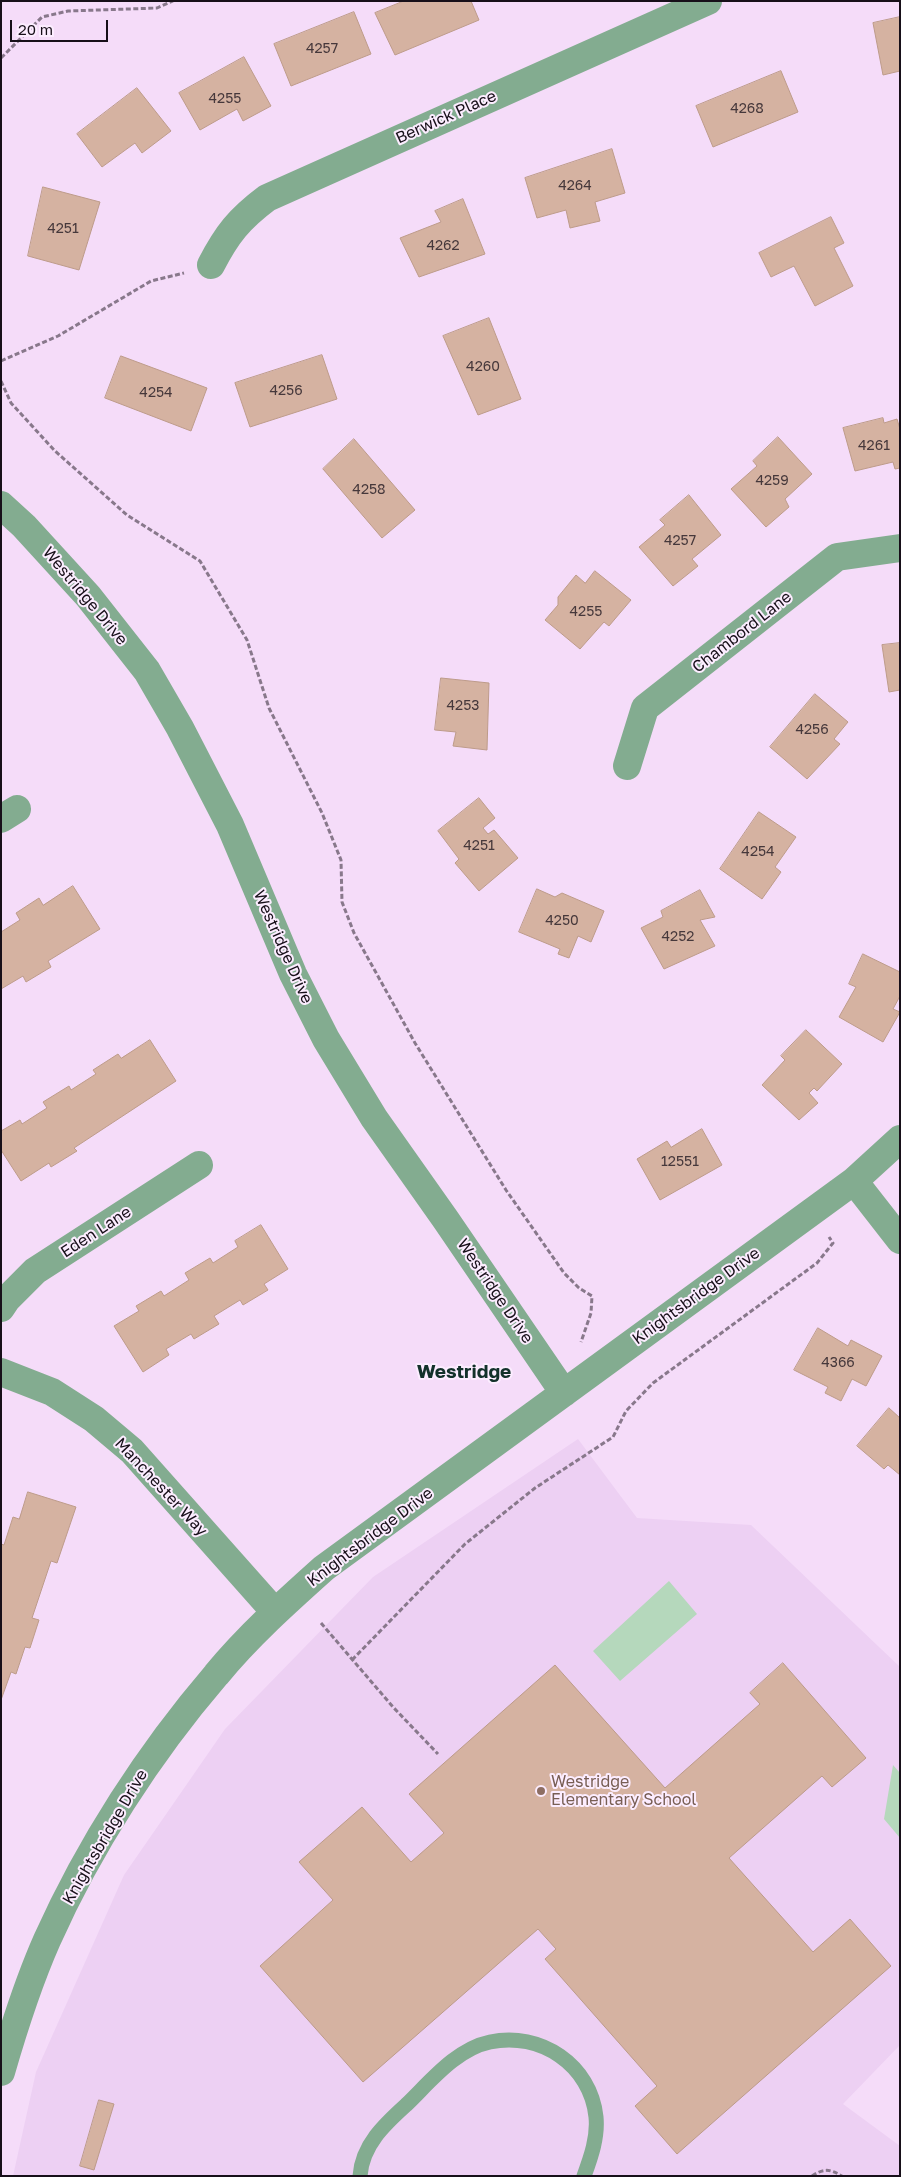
<!DOCTYPE html>
<html>
<head>
<meta charset="utf-8">
<style>
  body { margin:0 }
  #map { position:relative; width:901px; height:2177px; overflow:hidden; background:#f5dcf9; font-family:"Golos Text",sans-serif }
  canvas { display:block }
  .frame { position:absolute; inset:0; border:2px solid #170f19; pointer-events:none }
  .scale { position:absolute; left:10px; top:20px; width:98px; height:22px; box-sizing:border-box; border:2px solid #170f19; border-top:0; padding-left:6px; font-size:15px; line-height:18px; white-space:nowrap; color:#170f19; -webkit-text-stroke:4px #fcedff; paint-order:stroke }
</style>
</head>
<body>
<div id="map">
<canvas width="901" height="2177"></canvas>
<div class="frame"></div>
<div class="scale">20 m</div>
</div>
<script>
const g = document.querySelector('canvas').getContext('2d');
g.lineJoin = 'round';
function fill(path, color) { g.fillStyle = color; g.fill(path, 'evenodd'); }
function trace(path, color, width, dash) { g.strokeStyle = color; g.lineWidth = width; g.lineCap = dash ? 'butt' : 'round'; g.setLineDash(dash || []); g.stroke(path); }
function label(font, color, halo, rows, align = 'center') {
  g.font = font + ' "Golos Text",sans-serif'; g.lineWidth = 4; g.setLineDash([]); g.textBaseline = 'middle'; g.strokeStyle = halo; g.fillStyle = color; for (const [text, x, y, turn = 0] of rows) {
    g.save(); g.translate(x, y); g.rotate((+turn || 0) * Math.PI / 180); g.textAlign = isNaN(turn) ? turn : align; if (halo) g.strokeText(text, 0, 0); g.fillText(text, 0, 0); g.restore();
  }
}
const built = new Path2D(`
  M578 1439 637 1518 751 1525 900 1667V2045L843 2104 900 2146V2176H13L36 2072 124 1875 225 1729 373 1577Z`);
const green = new Path2D(`
  M669 1581 697 1614 620 1681 593 1651Z
  M893 1765 900 1773V1838L884 1819Z`);
const building = new Path2D(`
  M404 1H471L479 20 395 55 375 13Z
  M354 12 371 54 291 86 274 44Z
  M900 17V71L883 75 873 23Z
  M244 57 271 106 243 121 237 109 200 130 179 93Z
  M781 71 798 112 713 147 696 106Z
  M137 88 171 131 142 153 135 143 102 167 77 134Z
  M612 149 625 193 595 202 600 221 570 228 566 210 537 218 525 178Z
  M43 187 100 202 79 270 28 256Z
  M463 199 485 254 419 277 400 238 441 222 435 211Z
  M831 217 844 243 834 248 853 286 815 306 794 266 771 277 759 253Z
  M489 318 521 399 478 415 443 336Z
  M322 355 337 399 250 427 235 383Z
  M121 356 207 388 191 431 105 398Z
  M883 418 884 423 897 419 900 429V468L895 469 893 462 855 471 843 428Z
  M778 437 812 474 785 499 789 507 766 527 731 489 757 466 753 461Z
  M354 439 415 510 382 538 323 469Z
  M689 495 721 535 692 559 698 566 673 586 639 547 665 525 660 520Z
  M595 571 631 600 609 626 604 622 580 649 545 620 558 605V597L576 575 585 583Z
  M900 643V690L889 692 882 645Z
  M441 678 489 683 487 750 453 746 456 732 435 730Z
  M815 694 848 722 834 739 840 744 807 779 770 747Z
  M479 798 495 818 483 828 488 834 494 830 518 858 479 891 455 863 459 859 438 831Z
  M759 812 796 837 775 867 781 872 762 899 720 869Z
  M73 886 100 929 48 961 51 967 26 982 23 976 1 989V932L20 920 16 913 39 898 43 905Z
  M537 889 555 897 562 893 604 911 591 942 578 936 569 958 558 954 560 949 519 932Z
  M700 890 715 917 700 920 715 946 664 969 641 928 663 917 661 911Z
  M863 954 900 972V996L893 1009 900 1012 883 1042 839 1017 856 987 849 984Z
  M806 1030 842 1064 817 1091 814 1088 809 1093 818 1103 799 1120 762 1085 785 1060 781 1056Z
  M150 1040 176 1081 74 1148 77 1151 51 1167 49 1163 21 1181 1 1150V1131L20 1120 22 1124 47 1108 43 1102 69 1086 71 1090 96 1074 93 1070 118 1054 121 1058Z
  M702 1129 722 1165 660 1200 637 1159 667 1141 671 1147Z
  M261 1225 288 1269 264 1284 268 1290 243 1305 240 1300 214 1316 219 1324 194 1339 191 1334 166 1349 169 1355 143 1372 114 1326 139 1311 136 1306 161 1291 164 1296 189 1280 185 1273 210 1258 213 1263 238 1247 235 1241Z
  M818 1328 848 1346 851 1340 882 1356 866 1386 852 1379 841 1401 825 1393 828 1387 794 1370Z
  M889 1408 900 1418V1475L888 1465 884 1469 857 1446Z
  M28 1492 76 1507 57 1563 51 1561 32 1618 39 1620 30 1648 25 1647 16 1674 11 1672 1 1700V1544L4 1545 13 1517 19 1519Z
  M783 1663 866 1758 832 1787 822 1776 729 1858 813 1952 850 1919 891 1966 677 2154 635 2106 657 2086 545 1959 556 1949 538 1929 363 2082 260 1966 333 1900 299 1862 362 1807 411 1862 444 1833 409 1794 555 1665 665 1788 760 1704 750 1693Z
  M99 2100 114 2104 94 2170 80 2166Z`);
const path = new Path2D(`
  M1 58 42 17 68 11 157 8 173 1
  M1 361 58 336 151 281 184 273
  M1 381 11 403 55 451 127 515 200 561 247 640 269 708 322 813 341 860 342 902 354 933 415 1043 506 1190 564 1273 579 1288 592 1296 591 1313 581 1342
  M321 1623 393 1707 438 1754
  M352 1660 465 1544 535 1488 613 1437 626 1411 653 1383 817 1263 833 1243 829 1237
  M812 2176C824 2168 830 2169 842 2176`);
const lane = new Path2D(`
  M360 2176C362 2145 385 2124 406 2105 430 2082 456 2049 490 2042 540 2031 591 2065 596 2117 598 2137 591 2157 584 2176`);
const street = new Path2D(`
  M211 265C227 234 239 219 267 198L708 1
  M1 505 24 526 88 596 147 671 180 728 230 825 293 974 326 1039 374 1118 446 1220 564 1393
  M627 766 645 708 837 557 900 548
  M1 819 17 809
  M854 1181 900 1240
  M1 1308 7 1299 35 1271 199 1165
  M1 1372 52 1392 94 1419 132 1451 275 1612
  M1 2072C14 2027 28 1983 47 1940 89 1846 149 1753 216 1675 248 1636 286 1602 324 1568L854 1181 900 1139`);
const markers = [
  [541,1791,5,"#8d6e63"]
];
const numberNames = [
  ["4257",322,49],
  ["4255",225,99],
  ["4268",747,109],
  ["4264",575,186],
  ["4251",63,229],
  ["4262",443,246],
  ["4260",483,367],
  ["4256",286,391],
  ["4254",156,393],
  ["4261",874,446],
  ["4259",772,481],
  ["4258",369,490],
  ["4257",680,541],
  ["4255",586,612],
  ["4253",463,706],
  ["4256",812,730],
  ["4251",479,846],
  ["4254",758,852],
  ["4250",562,921],
  ["4252",678,937],
  ["12551",680,1162],
  ["4366",838,1363]
];
const streetNames = [
  ["Berwick Place",446,117,-24],
  ["Westridge Drive",85,596,50],
  ["Chambord Lane",742,632,-38],
  ["Westridge Drive",283,947,66],
  ["Eden Lane",96,1232,-33],
  ["Westridge Drive",495,1291,56],
  ["Knightsbridge Drive",696,1296,-36],
  ["Manchester Way",161,1487,47],
  ["Knightsbridge Drive",370,1537,-37],
  ["Knightsbridge Drive",105,1837,-60]
];
const educationNames = [
  ["Westridge",551,1782],
  ["Elementary School",551,1800]
];
const quarterNames = [
  ["Westridge",464,1372]
];
fill(built, '#edd0f3');
fill(green, '#b5d8bc');
fill(building, '#d5b2a1');
trace(building, '#bd9b8a', 1);
trace(path, '#88788b', 3, [5, 2.5]);
trace(lane, '#83ac90', 15);
trace(street, '#83ac90', 28);
for (const [x, y, r, color] of markers) { const dot = new Path2D(); dot.arc(x, y, r, 0, 2 * Math.PI); g.fillStyle = color; g.fill(dot); trace(dot, '#fcedff', 2); }
label('14px', '#46383b', null, numberNames);
label('16px', '#170f19', '#fcedff', streetNames);
label('16px', '#785e54', '#fcedff', educationNames, 'left');
label('bold 19px', '#13322b', '#fcedff', quarterNames);
</script>
</body>
</html>
